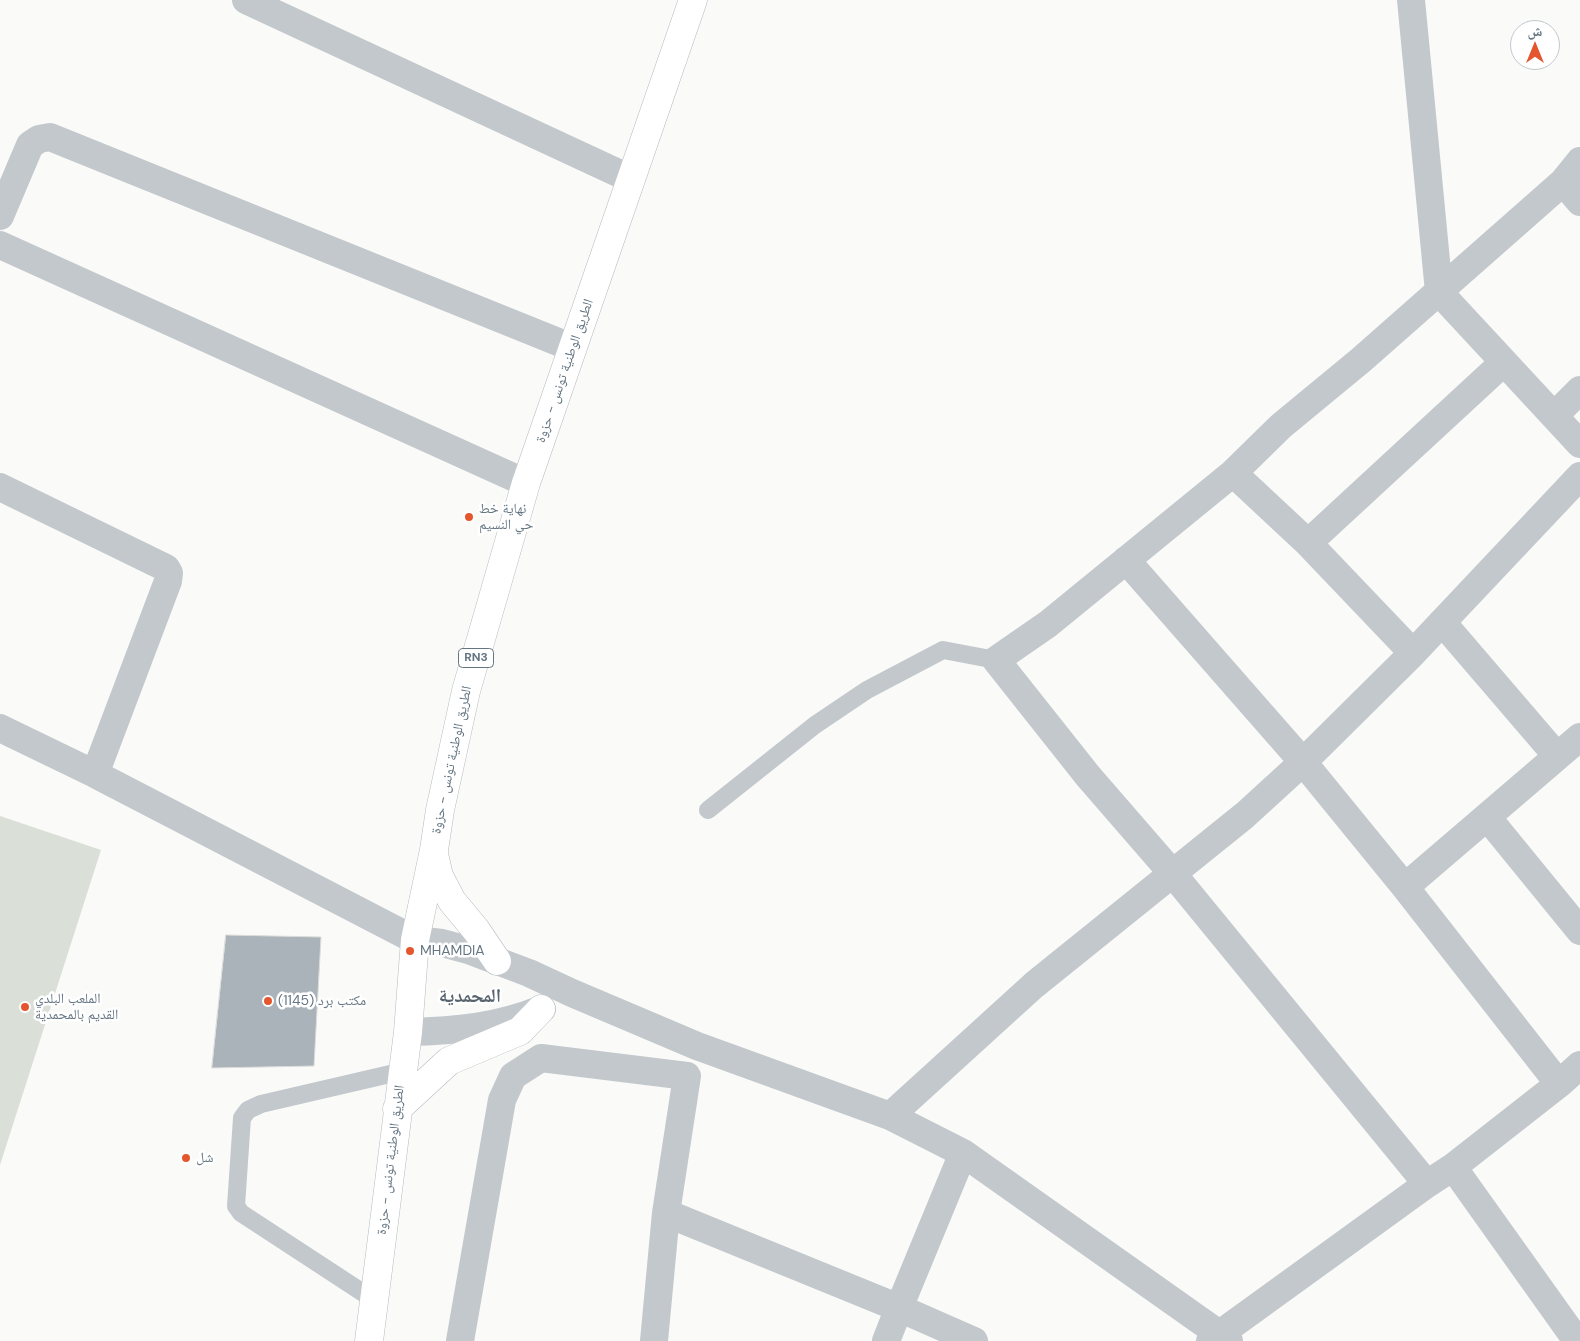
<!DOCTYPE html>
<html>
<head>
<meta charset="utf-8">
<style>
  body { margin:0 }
  #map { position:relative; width:1580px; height:1341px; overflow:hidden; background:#fafaf8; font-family:"DM Sans","Noto Naskh Arabic",sans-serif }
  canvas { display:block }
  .north { position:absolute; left:1510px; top:20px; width:50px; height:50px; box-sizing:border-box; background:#fff; border:1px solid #c1c8cd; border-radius:50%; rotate:0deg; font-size:14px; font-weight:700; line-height:20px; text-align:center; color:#657683 }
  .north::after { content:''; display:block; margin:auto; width:18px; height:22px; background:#e4572e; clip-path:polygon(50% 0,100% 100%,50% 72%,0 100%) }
</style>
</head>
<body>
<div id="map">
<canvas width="1580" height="1341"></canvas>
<div class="north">ش</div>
</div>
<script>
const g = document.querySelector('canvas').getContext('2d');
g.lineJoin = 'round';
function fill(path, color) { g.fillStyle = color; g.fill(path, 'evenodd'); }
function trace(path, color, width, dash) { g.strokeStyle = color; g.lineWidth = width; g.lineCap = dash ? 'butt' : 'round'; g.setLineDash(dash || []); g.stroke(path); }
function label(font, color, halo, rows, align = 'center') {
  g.font = font + ' "DM Sans","Noto Naskh Arabic",sans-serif'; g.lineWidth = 5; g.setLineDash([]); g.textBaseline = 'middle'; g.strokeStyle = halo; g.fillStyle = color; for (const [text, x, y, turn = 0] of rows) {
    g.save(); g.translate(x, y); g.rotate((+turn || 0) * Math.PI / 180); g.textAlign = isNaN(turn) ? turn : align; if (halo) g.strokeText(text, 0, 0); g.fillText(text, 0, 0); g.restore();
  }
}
const green = new Path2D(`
  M0 816 101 850 0 1165Z`);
const building = new Path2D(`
  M226 935 321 937 314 1066 212 1068Z`);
const lane = new Path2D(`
  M708 810 815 725 867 690 943 650 996 660
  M374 1300 241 1213 236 1206 242 1118 248 1110 261 1104 403 1071`);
const street = new Path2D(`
  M246 0 631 179
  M1411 0 1439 292 1580 444
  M1563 182 1580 202
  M0 216 30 145 39 139 50 137 573 348
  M0 245 526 483
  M1555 415 1580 390
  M1233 473 1308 543 1413 653
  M0 487 166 568 169 573 168 581 95 774
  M1308 543 1504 362
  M1126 560 1303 762 1405 887 1559 1084
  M1442 622 1557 756
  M0 728 95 774 415 940 442 943 468 950 529 973 572 993 697 1046 890 1116 963 1153 1229 1341
  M1487 817 1580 931
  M1405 887 1580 737
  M408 1032C456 1031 497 1027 542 1009
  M890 1116 1034 985 1245 815 1303 762 1413 653 1580 476
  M963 1153 899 1308 974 1341
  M1453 1167 1577 1341
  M1427 1184 1173 874 1088 776 996 660 1048 624 1233 473 1281 426 1361 360 1563 182 1580 161
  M666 1213 899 1308 886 1341
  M460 1341 502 1100 513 1076 541 1058 687 1076 666 1213 654 1341
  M1210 1341 1427 1184 1453 1167 1559 1084 1580 1065`);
const primary = new Path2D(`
  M434 854 439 876 452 901 476 930 497 961
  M397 1109 449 1061 520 1031 541 1009
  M369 1341 408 1032 415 940 434 850 440 810 466 691 526 483 693 0`);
const markers = [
  [469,517,5,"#e4572e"],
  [410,951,5,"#e4572e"],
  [268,1001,5,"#e4572e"],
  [25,1007,5,"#e4572e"],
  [186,1158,5,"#e4572e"]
];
const shields = [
  [476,658,35]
];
const shieldNames = [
  ["RN3",476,658]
];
const streetNames = [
  ["الطريق الوطنية تونس - حزوة",565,371,-71],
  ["الطريق الوطنية تونس - حزوة",452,760,-78],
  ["الطريق الوطنية تونس - حزوة",391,1160,-83]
];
const poiNames = [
  ["نهاية خط",479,509],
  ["حي النسيم",479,525],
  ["MHAMDIA",420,951],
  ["الملعب البلدي",35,999],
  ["القديم بالمحمدية",35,1015],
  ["مكتب برد (1145)",278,1001],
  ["شل",196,1158]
];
const districtNames = [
  ["المحمدية",470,997]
];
fill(green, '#dadfd7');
fill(building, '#aab3b9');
trace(building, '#dcdcda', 1);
trace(primary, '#b5babe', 29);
trace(lane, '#c3c8cc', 18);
trace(street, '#c3c8cc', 28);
trace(primary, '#fff', 28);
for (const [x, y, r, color] of markers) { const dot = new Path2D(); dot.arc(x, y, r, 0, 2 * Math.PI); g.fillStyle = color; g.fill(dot); trace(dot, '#fff', 2); }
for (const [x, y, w] of shields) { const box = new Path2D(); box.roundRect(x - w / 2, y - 9.5, w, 19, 4); g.fillStyle = '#fff'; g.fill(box); trace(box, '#657683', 1); }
label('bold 12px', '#657683', null, shieldNames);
label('14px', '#657683', '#fff', streetNames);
label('14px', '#657683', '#fff', poiNames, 'left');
label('bold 19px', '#57646e', '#fff', districtNames);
</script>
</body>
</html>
